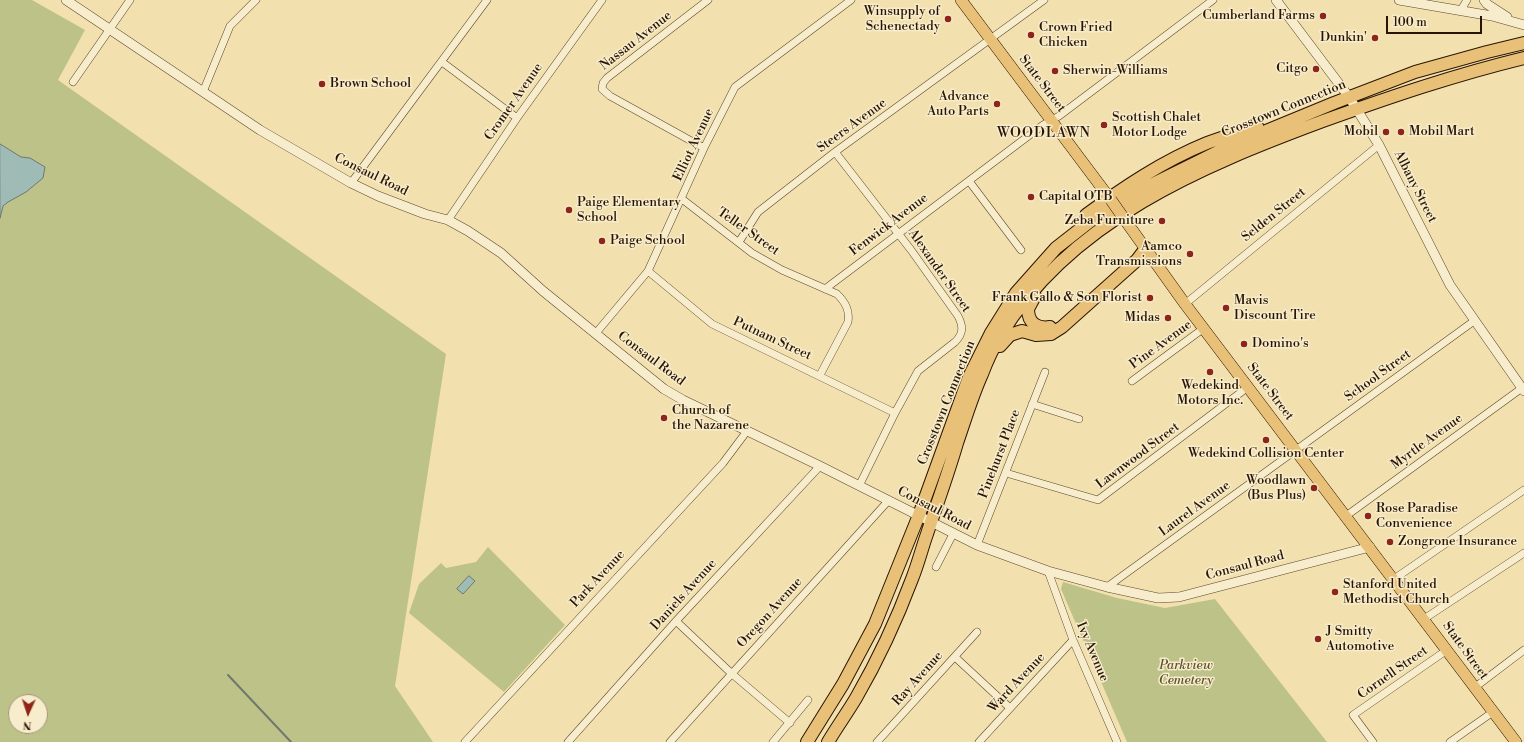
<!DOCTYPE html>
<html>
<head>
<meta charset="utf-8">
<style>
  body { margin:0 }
  #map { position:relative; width:1524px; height:742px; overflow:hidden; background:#f2e1af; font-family:"Libre Bodoni",serif }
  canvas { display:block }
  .north { position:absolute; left:8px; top:694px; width:40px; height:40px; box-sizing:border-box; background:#f7eccb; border:1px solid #a5967a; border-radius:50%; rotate:183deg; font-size:11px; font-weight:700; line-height:16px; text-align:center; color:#291401 }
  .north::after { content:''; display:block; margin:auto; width:14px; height:18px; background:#8f2418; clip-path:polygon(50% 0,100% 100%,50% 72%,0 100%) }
  .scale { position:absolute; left:1386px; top:16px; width:96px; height:18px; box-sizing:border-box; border:2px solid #291401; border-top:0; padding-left:5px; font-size:12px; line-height:14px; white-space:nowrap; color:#291401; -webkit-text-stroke:3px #f7eccb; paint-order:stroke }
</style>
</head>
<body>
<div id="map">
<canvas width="1524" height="742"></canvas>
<div class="north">N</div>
<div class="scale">100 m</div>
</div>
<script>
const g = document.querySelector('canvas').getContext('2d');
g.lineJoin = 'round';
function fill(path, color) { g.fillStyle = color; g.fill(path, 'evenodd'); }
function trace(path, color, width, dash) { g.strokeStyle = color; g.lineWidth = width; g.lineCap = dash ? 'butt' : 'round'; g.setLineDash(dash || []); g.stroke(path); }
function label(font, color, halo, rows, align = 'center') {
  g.font = font + ' "Libre Bodoni",serif'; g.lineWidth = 3; g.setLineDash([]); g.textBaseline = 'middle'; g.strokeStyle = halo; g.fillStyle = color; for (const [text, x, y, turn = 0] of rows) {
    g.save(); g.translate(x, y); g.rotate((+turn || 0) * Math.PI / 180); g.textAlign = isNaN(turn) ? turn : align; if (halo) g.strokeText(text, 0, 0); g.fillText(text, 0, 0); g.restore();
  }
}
const green = new Path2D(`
  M0 0H32L85 30 58 80 446 354 395 686 433 742H0ZM16 702H40V726H16Z
  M488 547 565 625 504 692 409 613 419 584 441 563 446 568 476 562Z
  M1063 582 1117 598 1165 608 1215 599 1327 742H1127L1061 589Z`);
const water = new Path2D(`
  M0 144 21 157 30 158 45 167 43 178 26 192 8 202 3 206 0 218Z
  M469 576 475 581 463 594 457 589Z`);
const stream = new Path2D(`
  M228 675 291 742`);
const minor = new Path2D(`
  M1461 10 1467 0
  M442 62 517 118
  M73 82 130 0
  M203 92 230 26 256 0
  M704 148 610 96 602 89 603 83 607 78 708 0
  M835 152 911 250 958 316C963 326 964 333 955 342L918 371 895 413 859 486
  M969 181 1021 250
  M351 183 487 0
  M682 199 752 253 782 270 837 294C845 302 850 310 848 322L820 375
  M448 220 517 118 602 0
  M739 242 758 212 835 152 1044 0
  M648 271 712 324 895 413
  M825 289 1043 125 1059 116 1213 0
  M1185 304 1379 145
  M596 333 648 271 704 148 735 87 851 0
  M1132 381 1204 328
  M1032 404 1079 419
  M1006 473 1098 500 1248 387
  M1346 516 1522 388
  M977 545 1045 372
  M936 567 953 534
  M1048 571 1073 640 1117 742
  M1394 579 1524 490
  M1107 587 1474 321
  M1424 619 1524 553
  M676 621 731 673 790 723
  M955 657 1010 708
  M1474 688 1524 650
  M465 742 723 463 747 431
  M568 742 676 621 820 466
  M670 742 889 500
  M773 742 808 700
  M877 742 977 632
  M979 742 1073 640
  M1373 742 1353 715 1447 650
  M1450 742 1493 712`);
const tertiary = new Path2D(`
  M66 0 260 130 351 183 378 196 425 214 448 220 468 231 501 253 543 291 664 389 683 400 820 466 977 545 1048 571 1107 587 1158 598 1179 597 1370 547
  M1276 0 1349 97 1379 145 1450 285 1524 391
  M1399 0 1492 16 1524 25
  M1484 0 1487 4 1507 17`);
const primary = new Path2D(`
  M961 0 1111 200
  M1125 220 1185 304 1516 742`);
const trunk = new Path2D(`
  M1086 215C1124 187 1163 161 1207 143 1223 137 1240 132 1257 126
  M1035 296 1028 309C1028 323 1037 329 1050 327
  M1000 346 1010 335 1022 331 1036 335 1051 334 1062 327 1137 260 1146 248
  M807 742 843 684 875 624 919 515 969 377 991 333 1016 293 1056 248 1093 219 1137 192 1232 145 1334 103 1415 72 1487 52 1524 43
  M828 742C837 727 847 713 856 698 878 660 897 619 912 579 918 564 922 548 927 534 937 504 948 474 957 443 965 420 972 396 982 374 987 361 993 348 1000 336 1070 220 1202 166 1323 121 1390 97 1454 75 1524 58`);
const primaryBridge = new Path2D(`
  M1111 200 1125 220`);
const markers = [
  [1323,16,4,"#8f2418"],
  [948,19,4,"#8f2418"],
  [1031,35,4,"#8f2418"],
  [1375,38,4,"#8f2418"],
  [1316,69,4,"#8f2418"],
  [1055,71,4,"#8f2418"],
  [322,84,4,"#8f2418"],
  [997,104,4,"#8f2418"],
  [1104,125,4,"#8f2418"],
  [1386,132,4,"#8f2418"],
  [1401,132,4,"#8f2418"],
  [1031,197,4,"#8f2418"],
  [569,210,4,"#8f2418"],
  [1162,221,4,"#8f2418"],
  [602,241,4,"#8f2418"],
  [1190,254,4,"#8f2418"],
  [1150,298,4,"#8f2418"],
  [1226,308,4,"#8f2418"],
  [1168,318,4,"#8f2418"],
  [1244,344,4,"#8f2418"],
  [1210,372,4,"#8f2418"],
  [664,418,4,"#8f2418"],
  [1266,440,4,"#8f2418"],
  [1314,488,4,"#8f2418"],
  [1368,516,4,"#8f2418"],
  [1390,542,4,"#8f2418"],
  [1335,592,4,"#8f2418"],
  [1318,639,4,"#8f2418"]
];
const poiNames = [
  ["Winsupply of",940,12,"right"],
  ["Schenectady",940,27,"right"],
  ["Cumberland Farms",1315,16,"right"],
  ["Crown Fried",1039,28],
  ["Chicken",1039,43],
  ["Dunkin'",1367,38,"right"],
  ["Citgo",1308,69,"right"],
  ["Sherwin-Williams",1063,71],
  ["Brown School",330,84],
  ["Advance",989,97,"right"],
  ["Auto Parts",989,112,"right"],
  ["Scottish Chalet",1112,118],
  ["Motor Lodge",1112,133],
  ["Mobil",1378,132,"right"],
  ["Mobil Mart",1409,132],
  ["Capital OTB",1039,197],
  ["Paige Elementary",577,203],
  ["School",577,218],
  ["Zeba Furniture",1154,221,"right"],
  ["Paige School",610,241],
  ["Aamco",1182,247,"right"],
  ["Transmissions",1182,262,"right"],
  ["Frank Gallo & Son Florist",1142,298,"right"],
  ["Mavis",1234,301],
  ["Discount Tire",1234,316],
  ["Midas",1160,318,"right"],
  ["Domino's",1252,344],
  ["Wedekind",1210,386,"center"],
  ["Motors Inc.",1210,401,"center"],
  ["Church of",672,411],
  ["the Nazarene",672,426],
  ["Wedekind Collision Center",1266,454,"center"],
  ["Woodlawn",1306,481,"right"],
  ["(Bus Plus)",1306,496,"right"],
  ["Rose Paradise",1376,509],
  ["Convenience",1376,524],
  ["Zongrone Insurance",1398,542],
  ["Stanford United",1343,585],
  ["Methodist Church",1343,600],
  ["J Smitty",1326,632],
  ["Automotive",1326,647]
];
const streetNames = [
  ["Nassau Avenue",636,41,-38],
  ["State Street",1042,84,53],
  ["Cromer Avenue",514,102,-55],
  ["Crosstown Connection",1284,109,-22],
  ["Steers Avenue",852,126,-36],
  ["Elliot Avenue",694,145,-65],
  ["Consaul Road",371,175,26],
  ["Albany Street",1415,187,63],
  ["Selden Street",1274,215,-39],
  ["Fenwick Avenue",889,225,-37],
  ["Teller Street",748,232,35],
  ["Alexander Street",939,271,55],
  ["Putnam Street",772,339,25],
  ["Pine Avenue",1161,345,-36],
  ["Consaul Road",651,359,37],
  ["School Street",1378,376,-36],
  ["State Street",1270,392,53],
  ["Crosstown Connection",947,403,-68],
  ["Myrtle Avenue",1427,442,-36],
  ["Pinehurst Place",1000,454,-69],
  ["Lawnwood Street",1138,456,-37],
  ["Consaul Road",934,509,27],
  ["Laurel Avenue",1195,509,-36],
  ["Consaul Road",1245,566,-15],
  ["Park Avenue",598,579,-47],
  ["Daniels Avenue",684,595,-48],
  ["Oregon Avenue",770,613,-48],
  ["State Street",1465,651,54],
  ["Ivy Avenue",1092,652,67],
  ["Cornell Street",1393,673,-35],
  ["Ray Avenue",918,679,-48],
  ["Ward Avenue",1017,683,-47]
];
const parkNames = [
  ["Parkview",1186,666],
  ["Cemetery",1186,681]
];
const neighbourhoodNames = [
  ["WOODLAWN",1044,134]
];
fill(green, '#bdc288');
fill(water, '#9fbbb5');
trace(water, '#70786d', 1);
trace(stream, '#70786d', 2);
trace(minor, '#5b472c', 8);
trace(tertiary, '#5b472c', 10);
trace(primary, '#291401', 12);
trace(trunk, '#291401', 14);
trace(minor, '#f7eccb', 7);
trace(tertiary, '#f7eccb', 9);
trace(primary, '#e9c078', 11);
trace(trunk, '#e9c078', 12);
trace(primaryBridge, '#291401', 12, []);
trace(primaryBridge, '#e9c078', 11);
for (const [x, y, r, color] of markers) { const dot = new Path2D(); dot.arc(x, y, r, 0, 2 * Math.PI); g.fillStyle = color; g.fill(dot); trace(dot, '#f7eccb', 1.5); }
label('13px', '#291401', '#f7eccb', poiNames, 'left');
label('13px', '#291401', '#f7eccb', streetNames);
label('italic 13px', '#5d5130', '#f7eccb', parkNames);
g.letterSpacing = '1px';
label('14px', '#291401', '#f7eccb', neighbourhoodNames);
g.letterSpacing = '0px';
</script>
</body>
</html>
